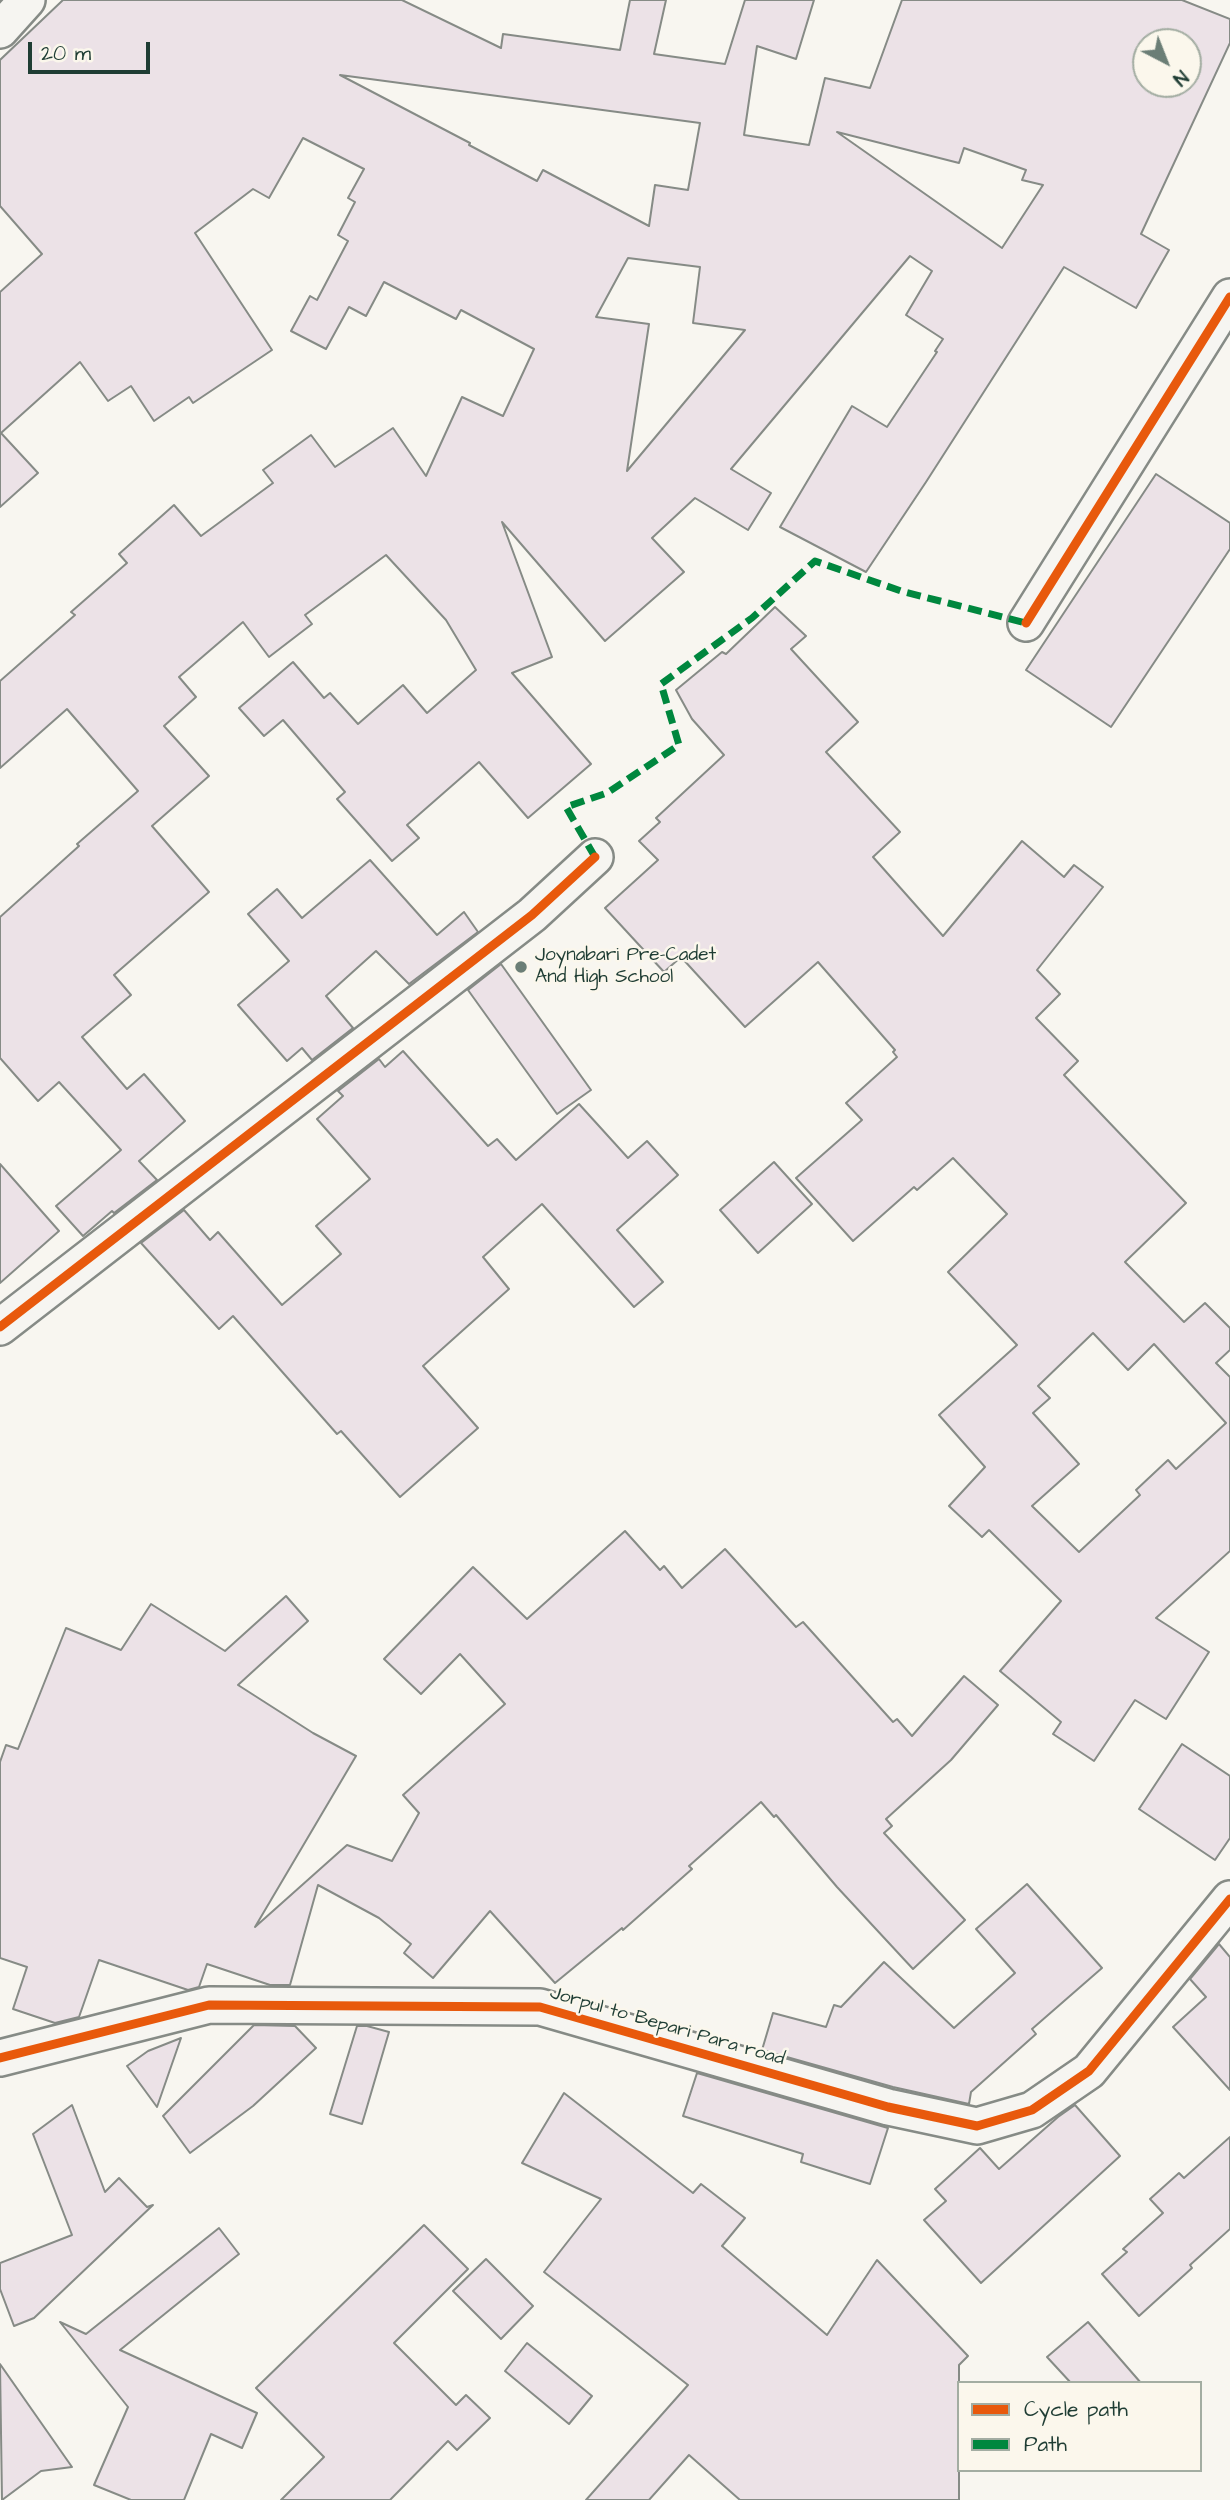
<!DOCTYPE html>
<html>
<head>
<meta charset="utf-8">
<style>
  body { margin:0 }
  #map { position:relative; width:1230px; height:2500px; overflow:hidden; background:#f8f6f0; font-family:"Architects Daughter",sans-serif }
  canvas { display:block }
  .legend { position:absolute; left:957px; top:2381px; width:245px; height:91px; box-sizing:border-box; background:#fbf7ec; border:2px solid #a3ada2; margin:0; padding:9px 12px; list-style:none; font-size:21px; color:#1f3d34 }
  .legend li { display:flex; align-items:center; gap:14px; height:35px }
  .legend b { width:35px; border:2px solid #a3ada2 }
  .north { position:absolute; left:1132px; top:28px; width:70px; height:70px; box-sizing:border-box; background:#fbf7ec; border:2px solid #a3ada2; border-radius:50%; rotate:138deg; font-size:19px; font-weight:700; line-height:28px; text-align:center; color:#1f3d34 }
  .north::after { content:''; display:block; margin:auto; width:24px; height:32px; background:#6b7e76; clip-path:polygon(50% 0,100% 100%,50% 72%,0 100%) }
  .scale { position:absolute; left:28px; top:42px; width:122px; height:32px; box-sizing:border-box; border:4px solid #1f3d34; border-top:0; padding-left:9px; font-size:21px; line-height:24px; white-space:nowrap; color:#1f3d34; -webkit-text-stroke:5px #fbf7ec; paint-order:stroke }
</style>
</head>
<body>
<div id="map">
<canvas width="1230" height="2500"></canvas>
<ul class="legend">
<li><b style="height:9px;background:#e8590c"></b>Cycle path</li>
<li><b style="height:9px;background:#00873e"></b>Path</li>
</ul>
<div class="north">N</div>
<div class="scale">20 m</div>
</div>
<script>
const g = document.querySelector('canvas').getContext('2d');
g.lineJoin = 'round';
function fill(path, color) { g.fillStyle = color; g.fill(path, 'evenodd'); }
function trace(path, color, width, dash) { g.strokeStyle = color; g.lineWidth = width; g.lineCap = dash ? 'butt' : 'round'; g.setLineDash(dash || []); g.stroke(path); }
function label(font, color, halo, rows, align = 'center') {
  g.font = font + ' "Architects Daughter",sans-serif'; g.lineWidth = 5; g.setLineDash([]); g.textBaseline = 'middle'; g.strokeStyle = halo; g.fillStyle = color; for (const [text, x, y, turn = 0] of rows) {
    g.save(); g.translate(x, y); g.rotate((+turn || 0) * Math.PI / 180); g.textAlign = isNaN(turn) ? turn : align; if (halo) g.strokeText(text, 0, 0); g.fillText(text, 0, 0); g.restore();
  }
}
const building = new Path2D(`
  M63 0H402L501 48 503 34 620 50 630 0H666L654 54 725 64 745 0H814L796 59 757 46 744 135 809 145 825 78 870 88 902 0H1182L1230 19V43L1141 234 1169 250 1136 308 1064 267 926 482 866 572 780 527 852 406 887 427 937 352 935 351 943 339 906 315 932 271 910 256 731 469 771 493 748 530 695 498 652 538 684 572 605 641 502 522 552 657 512 673 591 764 528 818 479 762 407 825 419 838 392 861 337 799 345 792 283 720 264 736 239 708 293 662 324 698 330 693 358 724 403 685 427 713 476 670 446 620 386 555 305 615 312 624 269 657 243 622 179 677 196 697 164 726 209 776 152 826 209 892 114 975 131 995 82 1037 127 1089 144 1074 185 1121 139 1161 157 1180 114 1213 112 1211 83 1236 56 1206 121 1150 59 1082 38 1101 0 1058V917L79 846 77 844 138 791 67 709 0 768V681L75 615 71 612 127 563 119 554 174 505 201 536 273 483 263 470 311 435 335 467 393 428 426 476 462 397 503 416 534 349 461 310 456 319 384 282 366 316 349 307 326 349 291 331 310 296 317 300 348 241 338 235 355 202 348 198 364 169 303 138 269 198 253 189 195 233 272 350 193 403 189 397 154 421 131 386 108 401 80 362 1 433 38 473 0 507V292L42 254 0 206V60ZM1146 42H1188V84H1146ZM340 75 700 123 688 190 655 185 649 226 543 170 537 181 469 145 470 143ZM837 132 959 163 964 148 1026 170 1022 180 1043 185 1002 248ZM628 258 700 267 693 323 745 330 627 471 649 324 596 317Z
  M1156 474 1230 523V549L1111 727 1026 670Z
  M775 607 806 636 791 649 858 722 826 752 900 832 873 857 943 936 1022 841 1064 877 1074 865 1103 887 1037 970 1060 994 1036 1018 1078 1061 1064 1075 1186 1203 1125 1262 1184 1322 1205 1303 1230 1328V1350L1216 1363 1230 1377V1551L1156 1618 1209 1652 1166 1719 1135 1700 1094 1761 1053 1734 1061 1722 1000 1671 1061 1601 989 1530 982 1537 949 1506 985 1467 939 1415 1017 1345 948 1272 1007 1214 953 1158 917 1190 914 1187 853 1241 796 1178 862 1120 846 1103 897 1057 893 1052 895 1050 818 962 745 1027 681 957 664 972 605 908 658 860 639 841 660 822 656 818 724 755 692 719 676 690 722 652 726 654ZM1093 1333 1128 1370 1154 1344 1226 1423 1176 1469 1168 1460 1136 1490 1140 1495 1079 1552 1032 1506 1079 1464 1033 1413 1050 1398 1038 1386Z
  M370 860 437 935 464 912 478 932 409 984 376 951 326 996 353 1028 312 1060 302 1048 287 1061 238 1005 289 961 248 914 277 889 302 918Z
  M501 964 591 1090 557 1114 468 990Z
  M403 1051 488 1146 497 1139 516 1160 579 1104 628 1158 647 1141 678 1175 617 1230 663 1282 634 1307 542 1204 483 1257 509 1289 423 1366 478 1428 400 1497 341 1431 337 1434 233 1316 219 1329 141 1243 184 1210 210 1240 218 1232 282 1305 341 1254 316 1226 370 1179 317 1119 343 1096 338 1091 379 1059 385 1067Z
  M774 1162 812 1204 758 1253 720 1210Z
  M0 1164 59 1231 0 1283Z
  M625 1531 660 1570 664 1566 682 1588 725 1549 796 1627 803 1622 893 1722 897 1719 912 1736 964 1676 998 1705 951 1760 886 1819 892 1826 884 1833 965 1920 913 1969 837 1887 776 1815 774 1817 761 1802 689 1866 692 1869 623 1930 622 1928 555 1983 490 1911 433 1978 404 1953 411 1944 379 1918 318 1885 290 1985H270L207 1964 199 1987 188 1990 99 1960 79 2017 55 2023 13 2009 27 1967 0 1958V1762L6 1745 18 1749 66 1628 121 1650 151 1604 225 1651 286 1596 308 1621 238 1685 313 1733 356 1756 255 1927 347 1845 392 1861 419 1813 403 1795 505 1704 460 1654 421 1694 384 1659 473 1567 527 1619Z
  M1182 1744 1230 1776V1838L1215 1860 1139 1809Z
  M1027 1884 1102 1968 1032 2029 1036 2034 971 2092 969 2104 893 2087 762 2050 773 2013 826 2027 834 2005 841 2007 884 1962 954 2028 1015 1973 976 1929Z
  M1219 1944 1230 1957V2090L1173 2027 1206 1997 1190 1979Z
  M254 2025 295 2026 316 2048 253 2106 190 2153 163 2116Z
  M357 2026H367L389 2032 362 2124 330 2114Z
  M181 2038 157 2107 127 2066 148 2051Z
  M697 2073 888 2128 870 2184 801 2162 803 2154 683 2116Z
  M564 2093 693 2193 701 2184 745 2218 722 2246 827 2335 877 2260 968 2356 959 2365V2500H740L689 2455 649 2500H586L688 2385 544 2272 601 2199 522 2163Z
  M72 2105 105 2192 119 2178 147 2207 153 2205 34 2318 14 2326 0 2289V2263L72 2235 33 2134Z
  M1075 2105 1120 2156 981 2283 924 2220 946 2201 935 2189 980 2148 999 2169 1058 2117Z
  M1230 2137V2229L1190 2265 1192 2268 1139 2316 1102 2274 1127 2252 1123 2249 1163 2213 1150 2199 1179 2173 1184 2178Z
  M424 2225 468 2269 394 2343 456 2405 466 2395 490 2418 457 2450 448 2441 390 2500H281L324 2457 256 2388Z
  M219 2228 239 2254 120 2350 257 2413 242 2448 211 2434 184 2500H131L94 2485 128 2407 60 2322 86 2334Z
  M486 2259 533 2306 501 2339 453 2291Z
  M1088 2322 1141 2383H1071L1047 2357Z
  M527 2343 592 2396 569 2424 505 2371Z
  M0 2364 72 2467 41 2471 2 2500Z`);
const minor = new Path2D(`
  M0 30 27 0
  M1026 623 1230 297
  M0 1327 532 915 595 857
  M0 2058 209 2005 540 2007 888 2107 977 2126 1032 2110 1089 2071 1230 1899`);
const quiet = new Path2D(`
  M595 857 566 807 607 793 679 745 661 684 752 618 815 561 901 591 1026 623`);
const cycleway = new Path2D(`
  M1026 623 1230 297
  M0 1327 532 915 595 857
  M0 2058 209 2005 540 2007 888 2107 977 2126 1032 2110 1089 2071 1230 1899`);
const markers = [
  [521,967,7,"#6b7e76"]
];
const poiNames = [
  ["Joynabari Pre-Cadet",535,956],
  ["And High School",535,978]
];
const streetNames = [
  ["Jorpul to Bepari Para road",667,2027,16]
];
fill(building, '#ece2e7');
trace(building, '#868b86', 2);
trace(minor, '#868b86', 40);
trace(minor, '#f6f5f1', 35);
trace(quiet, '#00873e', 7, [14, 7]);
trace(cycleway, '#e8590c', 9);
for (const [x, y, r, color] of markers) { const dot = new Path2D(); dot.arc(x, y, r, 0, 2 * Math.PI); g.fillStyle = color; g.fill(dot); trace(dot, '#fbf7ec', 2.5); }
label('19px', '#1f3d34', '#fbf7ec', poiNames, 'left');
label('19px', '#1f3d34', '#fbf7ec', streetNames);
</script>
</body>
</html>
